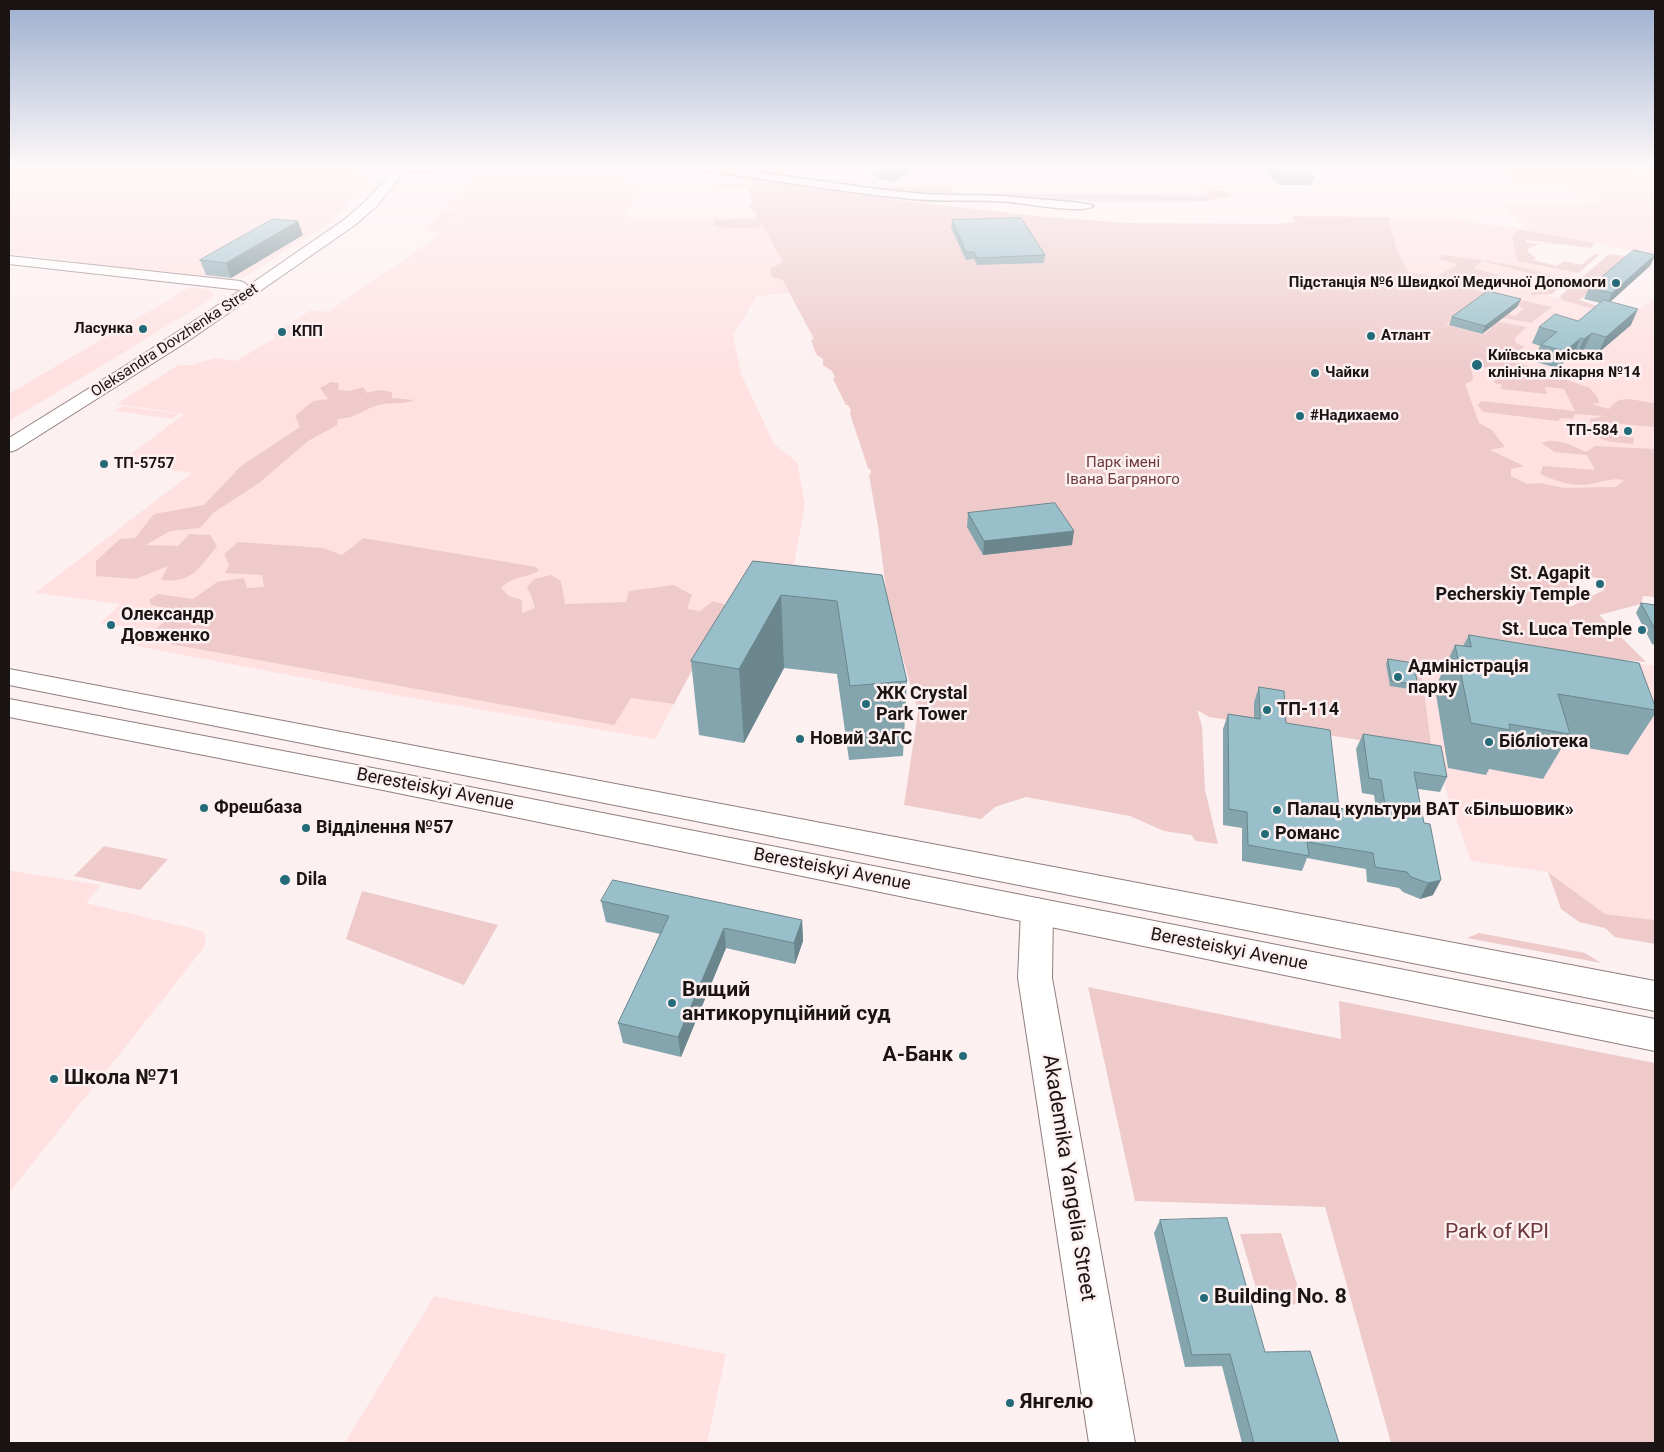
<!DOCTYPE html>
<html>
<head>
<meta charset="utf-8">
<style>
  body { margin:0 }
  #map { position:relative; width:1664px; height:1452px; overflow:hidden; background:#fdf0f1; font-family:Roboto,sans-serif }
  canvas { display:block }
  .frame { position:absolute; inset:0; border:10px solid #1b1415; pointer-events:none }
</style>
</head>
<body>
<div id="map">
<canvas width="1664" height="1452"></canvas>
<div class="frame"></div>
</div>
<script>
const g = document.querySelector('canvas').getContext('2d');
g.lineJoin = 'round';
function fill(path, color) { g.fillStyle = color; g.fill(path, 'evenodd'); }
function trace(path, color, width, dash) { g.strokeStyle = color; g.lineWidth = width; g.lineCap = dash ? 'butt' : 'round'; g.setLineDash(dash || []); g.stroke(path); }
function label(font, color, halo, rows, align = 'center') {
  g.font = font + ' Roboto,sans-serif'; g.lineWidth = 5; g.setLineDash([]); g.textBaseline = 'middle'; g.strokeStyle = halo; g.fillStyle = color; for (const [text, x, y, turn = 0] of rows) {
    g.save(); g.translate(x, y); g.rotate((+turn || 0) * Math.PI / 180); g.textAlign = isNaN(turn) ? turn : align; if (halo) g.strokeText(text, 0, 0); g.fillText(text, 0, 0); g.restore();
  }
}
const built = new Path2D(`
  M9 167H364L355 177 375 178 331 222 245 277 228 281 70 265 77 261 9 253Z
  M1510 167H1613L1655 173V255L1529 231 1502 204 1600 203 1562 182 1516 183 1502 171H1515Z
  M473 176 627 177 626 180H640L626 217H760L789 271 779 272 789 293 757 296 733 336 741 374 774 444 797 462 805 504 791 582 727 605 655 739 394 695 136 646 151 631 100 623 121 604 35 593 192 473 119 463 184 414 117 404 178 365H190L215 358 236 361 275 338 274 334 311 310 328 312 441 234 466 212 441 232 422 231 445 210 461 211 446 207Z
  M1388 217 1450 218 1519 229 1512 237 1517 261 1577 272 1548 295 1627 316 1655 298V505L1489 486 1424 304 1398 253Z
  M190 287 211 290 215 294 212 298 126 351 9 421V394Z
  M122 406 179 414 172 419 115 411Z
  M1559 652 1655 666V920L1605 914 1548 872 1471 861 1432 751 1420 662 1569 684Z
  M13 871 101 885 86 903 203 931 206 939 204 947 191 964 9 1193V872Z
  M434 1296 726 1354 707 1443H345Z`);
const green = new Path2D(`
  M748 178 759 179 761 182 783 181V184H811L809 188 859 192 887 197 886 199 1046 217 1127 223 1278 224 1294 222 1292 216 1388 217 1398 253 1408 272 1436 277 1458 264 1438 259 1443 255C1485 260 1528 266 1568 281L1552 294 1530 295 1535 291H1541L1555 280 1483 261 1473 268 1499 275 1475 290 1552 307 1531 323 1498 317 1504 313 1515 316 1524 308 1484 297 1446 324 1483 335 1492 328 1489 325 1500 322 1527 327 1515 338V342L1524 347 1513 355 1516 362 1533 368 1538 374 1552 380 1564 379 1590 388 1598 398 1599 403 1591 404 1609 409C1620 392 1638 402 1655 403V427L1609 423 1608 429 1615 435 1634 438 1633 444C1612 441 1594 445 1590 419L1603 416 1575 414 1573 419 1561 418 1558 421 1483 412 1478 405 1481 401 1575 411 1564 389 1545 387 1547 394 1500 389 1502 385 1495 383 1490 368 1471 366 1473 380 1465 384 1479 423 1492 430 1505 447 1490 450 1524 466 1511 469V476L1527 484 1540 483 1564 488 1616 487 1624 480C1609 477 1596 485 1581 485 1567 485 1553 480 1540 474L1543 466 1595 470 1587 455 1555 452 1541 443C1557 437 1571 445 1586 452L1595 446 1655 449V597L1643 596 1641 604 1599 615 1646 662 1613 659 1570 684 1420 662 1432 751 1209 717 1197 710 1202 726 1205 790 1218 844 1196 841 1191 835 1164 831 1130 816 1026 797 995 807 981 819 904 805 918 712 888 605 878 526 869 475 871 473V470L868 468 850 414 851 410 848 405H846L833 379 835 377 832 371 823 365V359L816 354 811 340 814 339 782 279 772 277 770 269 783 262 762 225 758 226V229C744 226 726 231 713 225L715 220 758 219 755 217 756 212 750 209V203L755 200 751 198 749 189 754 187 706 185 751 183 747 181ZM1573 575 1606 579 1603 580 1604 590 1572 606 1559 598 1576 586Z
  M890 186 953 188 954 196H931L885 190Z
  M1205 188 1228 192 1232 196 1210 201 1103 202 1042 197H995L993 193 1208 195Z
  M1519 229 1594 243 1591 248 1526 240V242L1539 244 1527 249 1529 253 1536 258 1533 260 1557 266 1564 261 1581 265 1595 254H1600L1579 273 1517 261 1512 237Z
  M1609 254 1625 256 1626 259 1581 299H1577L1600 307 1591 308 1562 300 1560 296Z
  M331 382 339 383 338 390 350 391 363 387 367 393 378 390 392 392V398L414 400C403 405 394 402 383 404 366 407 358 418 338 419L337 425 308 441 259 483 213 513 200 528 170 531 146 545 178 546 189 534 210 535 217 546C199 568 192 584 161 580L168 566 136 579 96 576V561L120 539 135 538 154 514 204 505 241 466 300 427 295 416 313 401 328 399 320 388Z
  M363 538 536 567 539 571C523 579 515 575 501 588L509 596 522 600V613L535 608 531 595 527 587 534 579 551 575 561 581 565 604 626 602 629 591 674 585 692 595 687 609 700 611 713 601 727 605 674 704 631 698 614 725 143 639 178 611 151 605 149 600 158 594 193 599 217 582 244 578 247 588 264 587 262 575 225 573 229 565 224 554 238 542 323 548 342 555Z
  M104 846 168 859 140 890 74 876Z
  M1548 872 1605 914 1655 920V944L1615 937 1605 928 1579 922 1561 909Z
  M362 891 498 925 464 985 346 939Z
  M1479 933 1585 953 1601 963 1467 938Z
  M1088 987 1341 1039 1339 1001 1655 1063V1443H1391L1325 1207 1135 1201Z
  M1281 1233 1303 1304 1261 1305 1240 1234Z`);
const street = new Path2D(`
  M397 167H465L460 170 400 172 397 171Z
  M697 167H723C785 176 848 186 912 193 948 197 986 193 1022 198 1033 199 1089 202 1093 206 1085 214 1026 204 1011 202 979 199 945 202 913 199 842 192 772 180 702 170Z`);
const secondary = new Path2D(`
  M1037 898 1049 902 1053 911 1052 978 1135 1443H1089L1018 978 1021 911 1025 902Z`);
const primary = new Path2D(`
  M395 167H408L378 205 355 225 188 341 16 450 9 452V438L133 361 241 290 9 264V256L240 281 245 283 248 286 345 219 368 199Z
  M9 669 1655 981V1011L9 685Z
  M9 699 383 770 1655 1019V1051L383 790 9 717Z`);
const wall = new Path2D(`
  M868 167H913L895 182 882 180 868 172Z
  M1263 167H1304L1314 176 1311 185H1279Z
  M952 220 1045 255 1044 263 977 265 974 259 966 260 951 228Z
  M303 235 231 278 206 275 200 260Z
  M1655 255 1650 266 1610 301 1631 325 1598 353 1584 349 1576 356 1573 355 1557 368 1533 361 1540 346 1532 343 1539 327 1578 321 1600 303 1584 299 1589 288Z
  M1521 299 1517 307 1482 334 1449 325 1452 317Z
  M968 513 1072 545 983 555 967 527Z
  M753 561 882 575 907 681 903 756 849 760 837 674 784 668 744 743 699 735 691 661Z
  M1641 603 1655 605V645L1652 644 1636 613Z
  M1469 635 1655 706V714L1628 755 1564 744 1543 779 1489 769 1486 775 1448 768 1435 688 1455 645 1463 646Z
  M1388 659 1418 685 1416 690 1390 686 1386 664Z
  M1259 687 1286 723 1339 808 1377 815 1374 795 1362 793 1356 749 1363 734 1447 777 1440 792 1418 789 1433 895 1420 899 1403 892 1399 888 1367 882 1366 869 1307 858 1302 871 1242 861V828L1223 825V729L1228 714 1254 718V702Z
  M601 901 802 920 803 941 795 964 726 948 681 1057 623 1043 618 1023 660 934 606 922Z
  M1160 1220 1265 1352 1339 1443H1242L1222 1366 1185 1367 1154 1233Z`);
const shadedWall = new Path2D(`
  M895 167H913L895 182Z
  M298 221 303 235 231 278 226 263Z
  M1655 255 1650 266 1607 305 1612 293Z
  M1521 299 1517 307 1482 334 1485 326Z
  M1638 309 1631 325 1598 353 1606 337Z
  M1592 333 1584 349 1576 356 1584 339Z
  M1581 338 1573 355 1557 368 1565 351Z
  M1074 531 1072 545 983 555 984 541Z
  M781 595 784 668 744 743 739 669Z
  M1441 880 1433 895 1420 899 1428 883Z
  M802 920 803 941 795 964 794 943Z
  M724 928 726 948 681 1057 678 1037Z`);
const building = new Path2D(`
  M1273 167H1304L1314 176H1281Z
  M1021 218 1045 255 977 258 974 252H966L952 220Z
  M273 219 298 221 226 263 200 260Z
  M1634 250 1655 255 1612 293 1589 288Z
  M1488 291 1521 299 1485 326 1452 317Z
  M1604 300 1638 309 1606 337 1592 333 1584 339 1581 338 1565 351 1541 345 1557 332 1539 327 1555 314 1578 321Z
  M1055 503 1074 531 984 541 968 513Z
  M753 561 882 575 907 681 850 686 837 601 781 595 739 669 691 661Z
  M1641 603 1655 605V629Z
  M1469 635 1639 663 1655 706V710L1558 694 1570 734 1509 724 1510 730 1471 723 1455 645 1471 647Z
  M1388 659 1413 663 1418 685 1392 681Z
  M1259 687 1284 691 1286 723 1330 730 1339 808 1387 817 1381 780 1369 778 1363 734 1441 746 1447 777 1414 772 1424 823 1430 824 1441 880 1428 883 1411 877 1407 872 1375 867 1373 853 1307 842 1309 856 1248 845 1247 812 1229 809 1228 714 1260 719Z
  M613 880 802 920 794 943 724 928 678 1037 618 1023 669 916 601 901Z
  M1227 1218 1265 1352 1310 1351 1339 1443H1254L1230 1354 1192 1355 1160 1220Z`);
const markers = [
  [1616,283,5,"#246b79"],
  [143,329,5,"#246b79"],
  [282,332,5,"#246b79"],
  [1371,336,5,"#246b79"],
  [1477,365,6,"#246b79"],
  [1315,373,5,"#246b79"],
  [1300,416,5,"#246b79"],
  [1628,431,5,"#246b79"],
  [104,464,5,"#246b79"],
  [1600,584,5,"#246b79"],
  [111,625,5,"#246b79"],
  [1642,630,5,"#246b79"],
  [1398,677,5,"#246b79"],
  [866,704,5,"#246b79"],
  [1267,710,5,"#246b79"],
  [800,739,5,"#246b79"],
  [1489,742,5,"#246b79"],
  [204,808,5,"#246b79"],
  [1277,810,5,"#246b79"],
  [306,828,5,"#246b79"],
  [1265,834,5,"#246b79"],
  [285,880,6,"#246b79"],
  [672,1003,5,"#246b79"],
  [963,1056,5,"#246b79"],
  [54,1079,5,"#246b79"],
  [1204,1298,5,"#246b79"],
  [1010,1403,5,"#246b79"]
];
const farPoinames = [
  ["Підстанція №6 Швидкої Медичної Допомоги",1606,283,"right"],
  ["Ласунка",133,329,"right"],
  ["КПП",292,332],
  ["Атлант",1381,336],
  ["Київська міська",1488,356],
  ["клінічна лікарня №14",1488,373],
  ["Чайки",1325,373],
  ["#Надихаемо",1310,416],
  ["ТП-584",1618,431,"right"],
  ["ТП-5757",114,464]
];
const farStreetnames = [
  ["Oleksandra Dovzhenka Street",175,341,-33]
];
const farParknames = [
  ["Парк імені",1123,463],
  ["Івана Багряного",1123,480]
];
const poiNames = [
  ["St. Agapit",1590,574,"right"],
  ["Pecherskiy Temple",1590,595,"right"],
  ["Олександр",121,615],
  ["Довженко",121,636],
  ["St. Luca Temple",1632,630,"right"],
  ["Адміністрація",1408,667],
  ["парку",1408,688],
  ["ЖК Crystal",876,694],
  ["Park Tower",876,715],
  ["ТП-114",1277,710],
  ["Новий ЗАГС",810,739],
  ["Бібліотека",1499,742],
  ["Фрешбаза",214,808],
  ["Палац культури ВАТ «Більшовик»",1287,810],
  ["Відділення №57",316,828],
  ["Романс",1275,834],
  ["Dila",296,880]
];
const streetNames = [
  ["Beresteiskyi Avenue",435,790,11],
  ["Beresteiskyi Avenue",832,870,11],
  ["Beresteiskyi Avenue",1229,950,11]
];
const nearPoinames = [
  ["Вищий",682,991],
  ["антикорупційний суд",682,1015],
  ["А-Банк",953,1056,"right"],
  ["Школа №71",64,1079],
  ["Building No. 8",1214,1298],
  ["Янгелю",1020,1403]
];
const nearStreetnames = [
  ["Akademika Yangelia Street",1068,1178,81]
];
const nearParknames = [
  ["Park of KPI",1497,1233]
];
fill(built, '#ffe1e2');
fill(green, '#eecacb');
trace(street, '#927f7f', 3);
trace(secondary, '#927f7f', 2);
trace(primary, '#927f7f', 2);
fill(street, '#fff');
fill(secondary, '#fff');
fill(primary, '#fff');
fill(wall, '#84a5ae');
fill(shadedWall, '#6b868d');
fill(building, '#99c0ca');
trace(building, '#6b868d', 1);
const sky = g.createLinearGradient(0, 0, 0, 370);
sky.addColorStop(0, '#9dafcf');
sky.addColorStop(0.45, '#fef8f9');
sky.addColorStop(1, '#fef8f900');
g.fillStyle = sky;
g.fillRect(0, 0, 1664, 370);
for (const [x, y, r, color] of markers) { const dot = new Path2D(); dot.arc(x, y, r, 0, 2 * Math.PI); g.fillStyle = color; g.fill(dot); trace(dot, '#fdf0f1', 2); }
label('bold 15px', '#1b1415', '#fdf0f1', farPoinames, 'left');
label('15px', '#1b1415', '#fdf0f1', farStreetnames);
label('15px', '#6d383d', '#fdf0f1', farParknames);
label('bold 18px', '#1b1415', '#fdf0f1', poiNames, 'left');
label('18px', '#1b1415', '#fdf0f1', streetNames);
label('bold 21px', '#1b1415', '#fdf0f1', nearPoinames, 'left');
label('21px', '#1b1415', '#fdf0f1', nearStreetnames);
label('21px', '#6d383d', '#fdf0f1', nearParknames);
</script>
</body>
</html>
